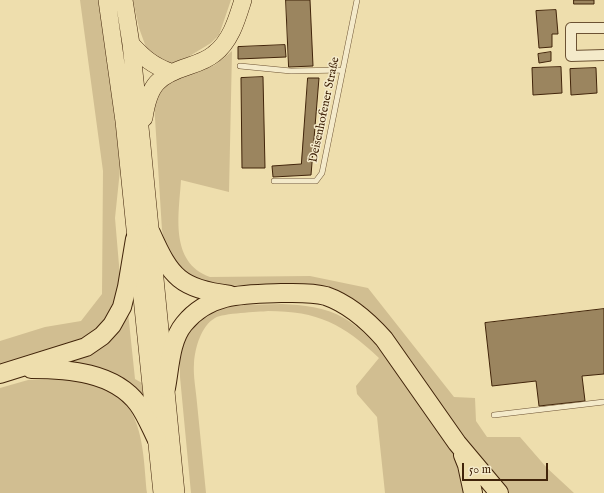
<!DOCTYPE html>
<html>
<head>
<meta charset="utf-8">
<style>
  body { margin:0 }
  #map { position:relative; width:604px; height:493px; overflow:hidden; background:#eedead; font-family:"IM FELL English",serif }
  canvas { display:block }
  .scale { position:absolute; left:462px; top:463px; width:86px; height:18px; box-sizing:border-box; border:2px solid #41240a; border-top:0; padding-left:5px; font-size:12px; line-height:14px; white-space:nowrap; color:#41240a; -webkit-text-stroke:3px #f4eaca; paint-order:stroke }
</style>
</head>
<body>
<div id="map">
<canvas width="604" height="493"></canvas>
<div class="scale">50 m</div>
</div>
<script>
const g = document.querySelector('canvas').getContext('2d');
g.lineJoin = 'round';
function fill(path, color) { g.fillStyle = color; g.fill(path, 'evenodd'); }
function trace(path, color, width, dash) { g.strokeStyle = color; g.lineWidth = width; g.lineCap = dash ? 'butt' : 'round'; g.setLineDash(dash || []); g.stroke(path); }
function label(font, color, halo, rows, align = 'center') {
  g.font = font + ' "IM FELL English",serif'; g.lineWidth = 3; g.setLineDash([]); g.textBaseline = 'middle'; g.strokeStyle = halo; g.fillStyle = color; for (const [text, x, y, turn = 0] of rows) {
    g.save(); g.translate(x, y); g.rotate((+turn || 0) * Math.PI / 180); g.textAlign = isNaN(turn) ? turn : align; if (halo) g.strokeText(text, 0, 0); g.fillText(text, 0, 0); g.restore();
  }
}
const green = new Path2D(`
  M80 0H99L114 109 120 170 115 218 120 277 118 299 105 323 73 345 0 365V341L45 327 81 321 102 294 103 171Z
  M133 0H231L219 35 211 43 188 57 172 63H163L147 50 139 28Z
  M232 51 229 192 181 180C179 214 169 262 210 277L310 276 368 288 454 397 475 398 476 421 487 437H520L547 468 574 493H507L358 304 214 288 185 278 166 248 162 230 154 102 166 83 215 65Z
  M282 304C303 305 325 307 344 318 372 335 389 361 407 387 422 407 436 427 450 447L457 460 467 493H385L377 417 357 394 356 386 379 358C343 324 318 311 268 311 258 312 223 313 215 318 201 326 195 348 194 363 193 376 196 390 197 403 200 433 203 463 206 493H191L180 377V357L183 341 191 327 215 309 243 305Z
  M128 312 135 379 142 383 145 406 68 366 65 360Z
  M66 379C77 381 89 382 99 385 145 401 143 454 147 493H0V388L28 380Z`);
const building = new Path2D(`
  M286 0H310L313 66 289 67Z
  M574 0H594V4H574Z
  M556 10 558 34H552V47L539 48 536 11Z
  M285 45 286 57 238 59V47Z
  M551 52V61L539 63 538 54Z
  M561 67 562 93 533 95 532 68Z
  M596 68 597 93 571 95 570 69Z
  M263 77 265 168H242L241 78Z
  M308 78H319L311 175 273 177 272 166 301 164Z
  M604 309V374L582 376 585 401 539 406 536 381 492 386 485 323Z`);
const service = new Path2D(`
  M240 66 291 71 343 70
  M274 181H316L322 173 357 0
  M494 415 604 402`);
const minor = new Path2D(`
  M604 28H571V56L604 55`);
const trunk = new Path2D(`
  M107 0 124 121 162 493
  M124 0 131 44 142 146 176 493
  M131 44C144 58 152 65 170 72
  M144 118C149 84 158 76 189 66 198 63 207 60 214 54 231 41 237 19 243 0`);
const motorway = new Path2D(`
  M151 233C171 278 180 288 230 295
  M31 369C68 369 114 372 138 404 146 415 151 428 157 440
  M0 374 86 347 102 336 112 325 122 307 127 287 135 239
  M166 388C170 368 170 341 184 324 209 293 244 294 281 293 295 293 312 292 326 296 349 304 368 321 384 339L457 443 499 493
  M463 455 467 465 473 493`);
const streetNames = [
  ["Deisenhofener Straße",325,110,-78]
];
fill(green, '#d1be91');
fill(building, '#9b855f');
trace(building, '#41240a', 1);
trace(service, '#6c5233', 6);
trace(minor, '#6c5233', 12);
trace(trunk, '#41240a', 18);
trace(motorway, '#41240a', 20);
trace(service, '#f4eaca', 5);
trace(minor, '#f4eaca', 10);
trace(trunk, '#eedead', 17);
trace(motorway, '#eedead', 18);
label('12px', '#41240a', '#f4eaca', streetNames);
</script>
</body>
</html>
